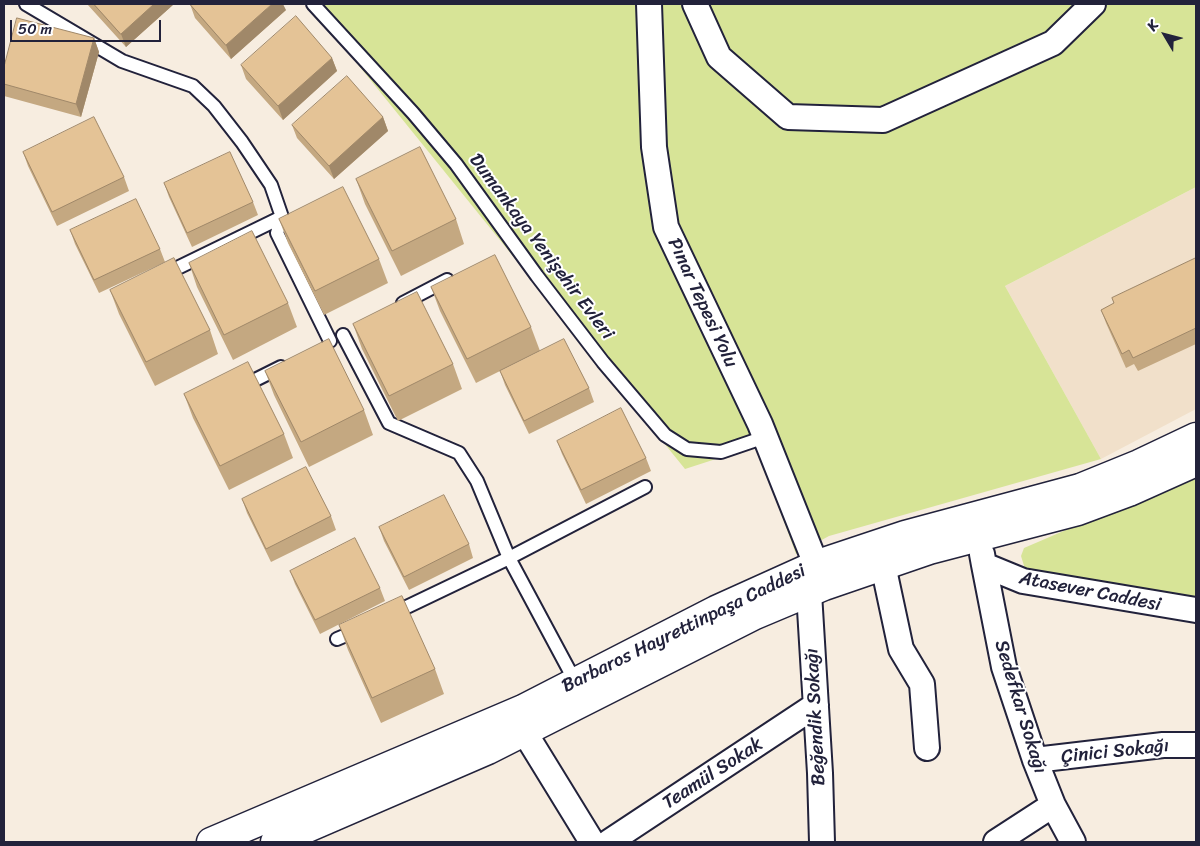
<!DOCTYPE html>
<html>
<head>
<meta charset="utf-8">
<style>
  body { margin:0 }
  #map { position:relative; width:1200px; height:846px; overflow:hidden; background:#f7ede0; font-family:Sriracha,sans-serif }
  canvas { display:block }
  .frame { position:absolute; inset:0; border:5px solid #22223b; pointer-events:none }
  .north { position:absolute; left:1140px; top:10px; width:50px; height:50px; -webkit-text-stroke:4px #fff; paint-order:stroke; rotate:307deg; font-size:14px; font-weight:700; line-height:20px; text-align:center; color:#22223b }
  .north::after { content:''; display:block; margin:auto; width:18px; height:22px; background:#22223b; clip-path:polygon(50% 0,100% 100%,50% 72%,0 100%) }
  .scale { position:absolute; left:10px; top:20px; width:151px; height:22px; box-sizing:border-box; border:2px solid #22223b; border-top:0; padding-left:6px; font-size:15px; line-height:18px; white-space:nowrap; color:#22223b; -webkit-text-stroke:4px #fff; paint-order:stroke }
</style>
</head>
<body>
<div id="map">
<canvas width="1200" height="846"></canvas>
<div class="frame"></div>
<div class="north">K</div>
<div class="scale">50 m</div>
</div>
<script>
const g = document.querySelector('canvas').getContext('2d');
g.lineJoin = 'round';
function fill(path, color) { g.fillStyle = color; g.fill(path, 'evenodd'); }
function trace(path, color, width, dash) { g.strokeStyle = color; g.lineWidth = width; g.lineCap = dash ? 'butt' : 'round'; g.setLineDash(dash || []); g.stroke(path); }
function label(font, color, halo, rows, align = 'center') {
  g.font = font + ' Sriracha,sans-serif'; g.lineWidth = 4; g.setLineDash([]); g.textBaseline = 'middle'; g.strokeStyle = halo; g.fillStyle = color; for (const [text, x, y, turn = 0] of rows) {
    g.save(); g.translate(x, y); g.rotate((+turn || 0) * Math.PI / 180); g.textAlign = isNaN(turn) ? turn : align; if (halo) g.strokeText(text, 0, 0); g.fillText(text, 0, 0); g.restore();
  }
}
const built = new Path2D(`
  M1196 187V409L1101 459 1005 286Z`);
const green = new Path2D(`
  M309 4H1196V187L1005 286 1101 459 829 536 796 554 756 446 685 469Z
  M1196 474V602L1025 569 1021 556 1024 548Z`);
const service = new Path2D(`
  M26 4 122 61 193 86 214 106 242 142 271 185 282 217 277 233 330 341
  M313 4 413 113 456 164 537 276 603 362 665 435 687 449 721 452 765 437
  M165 274 282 217
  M403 303 447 280
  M343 335 389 423 459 453 477 481 509 558 576 683
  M243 386 281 367
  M392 614 509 558 645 487
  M337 639 358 630`);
const minor = new Path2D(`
  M649 4 654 147 666 227 760 424 823 582
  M695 4 719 57 788 117 883 120 1053 43 1093 4
  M982 554 984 565 1023 581 1196 610
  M883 565 901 649 922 684 927 748
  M984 565 1004 667 1035 760 1053 805 1073 842
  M809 593 820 773 822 842
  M525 733 592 842
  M1035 760 1163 745H1196
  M609 842 816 705
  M996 842 1053 805`);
const tertiary = new Path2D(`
  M211 842 523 709 716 610 818 564 905 535 1080 488 1139 464 1196 437
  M275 842 488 750 755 615 824 586 929 550 1078 511 1129 492 1196 462`);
const wall = new Path2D(`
  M87 4H174L126 47Z
  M190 4 286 10 231 59 195 18Z
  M94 38 99 52 81 117 4 96V67Z
  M332 58 337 71 283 120 246 79 241 65Z
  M383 117 388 131 334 179 297 138 292 125Z
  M23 152 124 177 129 191 57 226 28 166Z
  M356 179 456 219 464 244 401 276 365 204Z
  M164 183 253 202 258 215 192 247 169 197Z
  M279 219 379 259 388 283 324 315 288 243Z
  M70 230 160 249 165 262 99 293 75 244Z
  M1196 258V344L1138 371 1134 364 1126 368 1106 323 1101 310 1114 304 1112 298Z
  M189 263 288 303 297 327 233 360 197 287Z
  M431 287 531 327 540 351 476 383 440 311Z
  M110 290 210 330 218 354 155 386 119 314Z
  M353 324 453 364 462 389 398 421 362 349Z
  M265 371 364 410 373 435 309 467 274 395Z
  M500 371 589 388 594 402 529 434 505 385Z
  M184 394 284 434 293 458 229 490 193 418Z
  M557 441 646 458 651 471 586 504 562 454Z
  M242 499 331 516 336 530 271 562 247 513Z
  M379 527 469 544 473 558 409 590 384 541Z
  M290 571 380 588 385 601 320 634 295 584Z
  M339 625 435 669 444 694 381 723 348 650Z`);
const shadedWall = new Path2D(`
  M154 4H174L126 47 121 34Z
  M272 4H283L286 10 231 59 226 45Z
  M94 38 99 52 81 117 76 104Z
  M332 58 337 71 283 120 278 106Z
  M383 117 388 131 334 179 329 166Z`);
const building = new Path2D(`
  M94 4H154L121 34Z
  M190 4H272L226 45Z
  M296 16 332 58 278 106 241 65Z
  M17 18 94 38 76 104 4 84V67Z
  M347 76 383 117 329 166 292 125Z
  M94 117 124 177 52 212 23 152Z
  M420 147 456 219 392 251 356 179Z
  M230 152 253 202 187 233 164 183Z
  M343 187 379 259 315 291 279 219Z
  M136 199 160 249 94 280 70 230Z
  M252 231 288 303 224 335 189 263Z
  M495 255 531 327 467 359 431 287Z
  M174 258 210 330 146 362 110 290Z
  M1196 258V328L1133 358 1129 350 1122 354 1101 310 1114 303 1112 298Z
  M417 292 453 364 389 396 353 324Z
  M329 339 364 410 301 442 265 371Z
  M564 339 589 388 524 421 500 371Z
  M248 362 284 434 220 466 184 394Z
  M621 408 646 458 581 490 557 441Z
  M306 467 331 516 266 549 242 499Z
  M444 495 469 544 404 577 379 527Z
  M355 538 380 588 315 620 290 571Z
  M402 596 435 669 372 698 339 625Z`);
const streetNames = [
  ["Dumankaya Yenişehir Evleri",541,247,53],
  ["Pınar Tepesi Yolu",702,303,65],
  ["Atasever Caddesi",1090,592,11],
  ["Barbaros Hayrettinpaşa Caddesi",684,629,-26],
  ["Sedefkar Sokağı",1020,707,73],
  ["Beğendik Sokağı",816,717,-93],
  ["Çinici Sokağı",1115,752,-6],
  ["Teamül Sokak",713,774,-33]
];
fill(built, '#f1e0ca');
fill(green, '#d7e497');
trace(service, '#22223b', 16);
trace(minor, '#22223b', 28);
trace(tertiary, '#22223b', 31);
trace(service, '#fff', 12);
trace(minor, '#fff', 24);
trace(tertiary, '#fff', 28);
fill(wall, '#c4a881');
fill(shadedWall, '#a08869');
fill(building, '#e4c396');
trace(building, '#a08869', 1);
label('19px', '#22223b', '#fff', streetNames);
</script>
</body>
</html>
